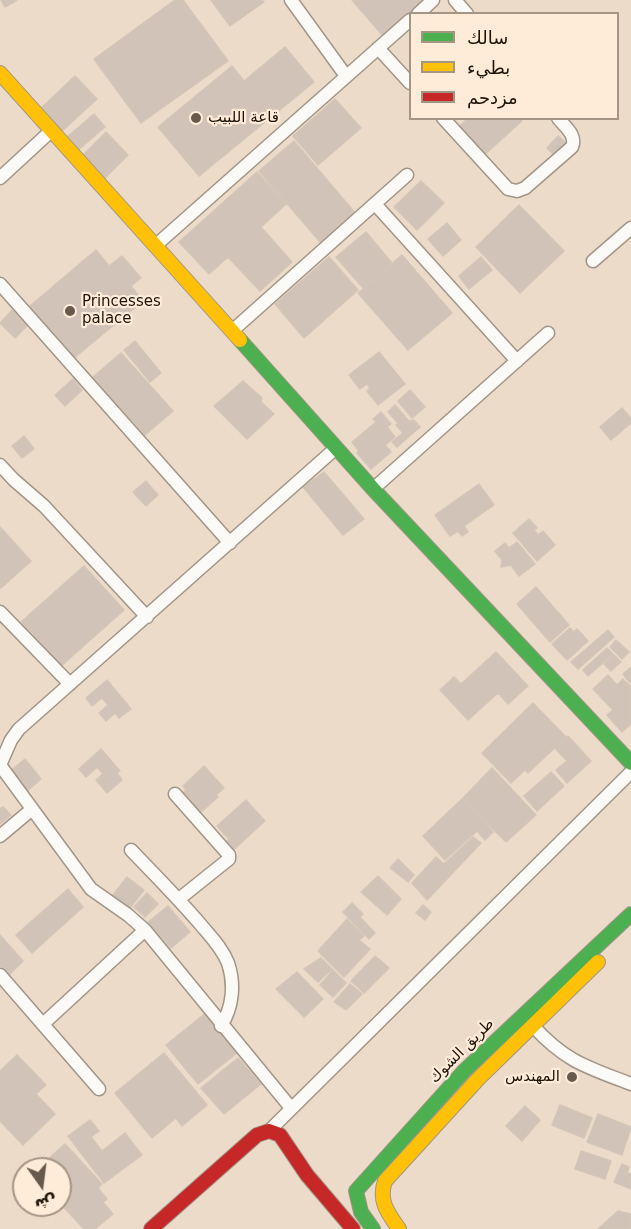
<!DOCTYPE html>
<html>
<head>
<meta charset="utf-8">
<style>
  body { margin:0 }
  #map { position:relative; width:631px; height:1229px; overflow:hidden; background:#ecdbc9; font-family:"DejaVu Sans",Cairo,sans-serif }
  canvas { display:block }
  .legend { position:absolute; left:409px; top:12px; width:210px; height:108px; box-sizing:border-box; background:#feebd8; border:2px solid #a59585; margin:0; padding:8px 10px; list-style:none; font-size:18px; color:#1f1409 }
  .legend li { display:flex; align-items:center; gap:12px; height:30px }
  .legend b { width:30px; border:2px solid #a59585 }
  .north { position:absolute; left:12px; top:1157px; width:60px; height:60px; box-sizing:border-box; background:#feebd8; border:2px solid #a59585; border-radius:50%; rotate:166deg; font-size:16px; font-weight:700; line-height:24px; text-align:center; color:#1f1409 }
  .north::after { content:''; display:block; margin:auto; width:21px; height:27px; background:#675a4c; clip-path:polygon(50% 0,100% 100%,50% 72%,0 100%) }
</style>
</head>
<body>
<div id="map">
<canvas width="631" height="1229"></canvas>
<ul class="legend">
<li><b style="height:8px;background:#4caf50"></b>سالك</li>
<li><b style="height:8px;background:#ffc107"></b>بطيء</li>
<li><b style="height:8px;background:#c62828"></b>مزدحم</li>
</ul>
<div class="north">ش</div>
</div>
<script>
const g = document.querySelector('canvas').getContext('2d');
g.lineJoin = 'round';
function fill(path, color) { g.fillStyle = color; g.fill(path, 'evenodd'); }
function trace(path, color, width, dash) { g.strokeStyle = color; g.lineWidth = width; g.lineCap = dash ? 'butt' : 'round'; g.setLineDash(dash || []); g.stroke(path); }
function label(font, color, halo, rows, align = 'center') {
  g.font = font + ' "DejaVu Sans",Cairo,sans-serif'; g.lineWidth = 4.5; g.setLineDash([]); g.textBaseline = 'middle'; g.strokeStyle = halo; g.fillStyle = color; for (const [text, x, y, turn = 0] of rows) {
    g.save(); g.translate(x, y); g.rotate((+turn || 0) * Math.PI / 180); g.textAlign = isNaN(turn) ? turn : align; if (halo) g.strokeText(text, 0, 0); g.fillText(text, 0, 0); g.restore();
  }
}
const building = new Path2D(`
  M1 0H17L5 7Z
  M175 0H183L228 61 141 123 94 59Z
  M211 0H262L264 2 230 26Z
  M352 0H428L384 37Z
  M285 47 314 82 199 176 158 127 232 66 244 81Z
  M75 76 97 99 61 132 40 109Z
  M335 99 361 128 318 165 293 136Z
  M94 114 105 127 77 151 66 138Z
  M468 118H519L522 121 484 155 459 127Z
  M106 132 128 155 102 181 80 158Z
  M558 136 567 144 556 157 547 148Z
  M294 141 356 214 321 243 259 171Z
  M257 172 286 204 261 227 292 262 260 291 228 257 209 274 179 242Z
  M421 181 444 203 417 230 394 207Z
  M519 205 564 251 520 293 476 247Z
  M447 223 461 240 443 256 428 239Z
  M366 232 392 263 363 288 336 257Z
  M96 250 109 266 122 256 141 278 131 286 143 301 74 358 30 306Z
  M402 255 452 313 408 350 358 293Z
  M329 257 358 290 304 338 275 304Z
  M481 257 492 270 469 289 459 276Z
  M12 310 27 326 15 338 0 323Z
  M135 341 161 373 150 382 124 350Z
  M379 352 405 384 378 405 367 391 370 388 367 384 360 389 349 375Z
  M121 353 173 411 145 435 93 377Z
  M73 379 82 390 65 406 55 395Z
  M243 381 262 398 261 402 274 414 247 439 214 406Z
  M410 390 425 407 412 418 398 401Z
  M395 405 409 421 414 420 420 427 397 447 392 442 403 433 396 425 398 423 388 412Z
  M622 408 631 418V423L611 440 600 427Z
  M381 412 391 424 387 427 395 437 385 445 391 452 371 469 357 453 359 451 352 442 376 422 373 419Z
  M24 436 34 449 22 458 12 446Z
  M324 472 364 519 343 535 303 487Z
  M146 481 158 495 146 506 133 492Z
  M479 484 494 505 464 526 468 532 462 536 458 531 450 536 435 515Z
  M529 519 537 528 534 530 538 535 543 531 555 545 537 561 513 533Z
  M0 527 31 561 1 588 0 587Z
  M517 542 535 564 519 576 511 565 501 567 502 560 495 551 505 543 509 548Z
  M84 566 124 610 61 666 21 622Z
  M536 587 569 625 550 642 517 604Z
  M570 628 574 632 577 629 588 641 567 660 552 644Z
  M608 630 614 637 578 669 571 662Z
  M616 640 629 652 622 659 610 647Z
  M607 648 613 654 588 676 583 670Z
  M496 652 528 686 508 704 498 693 468 720 440 690 454 677 461 684Z
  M614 655 621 662 611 671 604 664Z
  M631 667V682L630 683 623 674Z
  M608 675 617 685 623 679 631 687V724L622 732 607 715 613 710 593 689Z
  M107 680 131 709 119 718 115 713 106 721 99 713 108 705 102 698 92 706 86 698Z
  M533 703 566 737 528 773 525 770 511 783 482 753Z
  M568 736 591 761 567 783 556 770 567 761 555 748Z
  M101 749 120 771 117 773 122 780 107 793 96 780 103 774 97 767 86 777 79 769Z
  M25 759 41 779 26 792 9 772Z
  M204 766 224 788 216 795 218 797 200 813 197 809 192 813 182 793 186 790 183 786Z
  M492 768 536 815 506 842 462 799Z
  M551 772 564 786 537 811 524 796Z
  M462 799 493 832 485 840 477 831 445 860 423 836Z
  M246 800 265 821 231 852 224 844 229 839 217 826Z
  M3 807 11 815 0 824V809Z
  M473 837 481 843 427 900 412 883 436 857 444 864Z
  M398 859 414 875 408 882 390 868Z
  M378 876 401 899 387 915 361 892Z
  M127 877 144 890 130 908 113 895Z
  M68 889 83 907 32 953 16 935Z
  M147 893 158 904 145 917 134 907Z
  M352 903 363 914 360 917 375 933 369 939 343 912Z
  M423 905 431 912 425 920 416 913Z
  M168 906 190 932 171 948 148 922Z
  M347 919 364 936 359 940 370 949 344 977 318 951Z
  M0 935 23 961 9 975 0 965Z
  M375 956 389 968 364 993 351 981Z
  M321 958 332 969 318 982 304 969Z
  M333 970 346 983 333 997 320 985Z
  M297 972 323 999 304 1017 276 989Z
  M350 984 362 994 346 1010 334 1002Z
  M207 1012 238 1052 198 1084 166 1045Z
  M164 1053 207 1105 182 1126 176 1118 152 1138 115 1093Z
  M17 1055 46 1085 36 1094 55 1114 23 1145 0 1121V1071Z
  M238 1058 261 1084 224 1114 201 1088Z
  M560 1105 592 1118 584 1138 552 1125Z
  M525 1106 540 1120 522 1141 506 1126Z
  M598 1114 631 1127 622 1155 587 1142Z
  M90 1120 99 1131 91 1137 102 1151 125 1133 142 1155 104 1183 68 1136Z
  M65 1144 102 1184 98 1188 107 1199 103 1202 113 1214 95 1229H84L60 1203V1169H37Z
  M581 1151 611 1161 605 1179 575 1169Z
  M622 1164 629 1167 627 1173 631 1174V1189L614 1182Z
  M618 1211 631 1214V1229H598Z`);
const street = new Path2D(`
  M291 0 346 76
  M455 0 467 14
  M418 14 433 0
  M378 48 410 83
  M443 118 508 189 517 191 525 188 572 147C577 135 565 127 558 118
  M0 178 52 130
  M375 204 517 361
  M155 246 410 20
  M593 261 631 228
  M0 284 230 543
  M232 331 407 175
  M0 465 14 480 44 506 147 617
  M373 489 548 333
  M0 612 70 684
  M175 794 229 855V859L179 899
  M0 836 31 810
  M131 850C155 875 179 899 201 925 211 937 222 948 228 963 235 984 233 1007 221 1026
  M0 975 99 1089
  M43 1024 145 930
  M533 1026C566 1062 587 1067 631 1084
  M291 1108 145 930 128 915 91 889 0 765 11 740 19 729 336 448
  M269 1131 631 772`);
const fast = new Path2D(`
  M240 340 373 489 631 763
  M373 1229 361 1212 356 1191 464 1071 631 914`);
const slow = new Path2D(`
  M0 73 240 340
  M399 1229C388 1213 378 1201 385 1181L478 1079 598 962`);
const jam = new Path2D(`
  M151 1229 257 1135 269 1131 280 1135 307 1175 353 1229`);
const markers = [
  [196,118,6,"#675a4c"],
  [70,311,6,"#675a4c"],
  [572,1077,6,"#675a4c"]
];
const poiNames = [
  ["قاعة اللبيب",208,118],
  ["Princesses",82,302],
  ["palace",82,319],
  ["المهندس",560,1077,"right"]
];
const streetNames = [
  ["طريق الشوك",462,1051,-45]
];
fill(building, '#d1c3b7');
trace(building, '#d4c5b9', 1.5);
trace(street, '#a19587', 15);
trace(fast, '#a19587', 16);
trace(slow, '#a19587', 16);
trace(jam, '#a19587', 16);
trace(street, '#fcfaf7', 12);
trace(fast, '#4caf50', 14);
trace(slow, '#ffc107', 14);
trace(jam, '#c62828', 14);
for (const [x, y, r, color] of markers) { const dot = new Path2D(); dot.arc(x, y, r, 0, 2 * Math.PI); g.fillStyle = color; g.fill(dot); trace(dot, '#feebd8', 2); }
label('15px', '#1f1409', '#feebd8', poiNames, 'left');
label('15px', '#1f1409', '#feebd8', streetNames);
</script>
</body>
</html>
